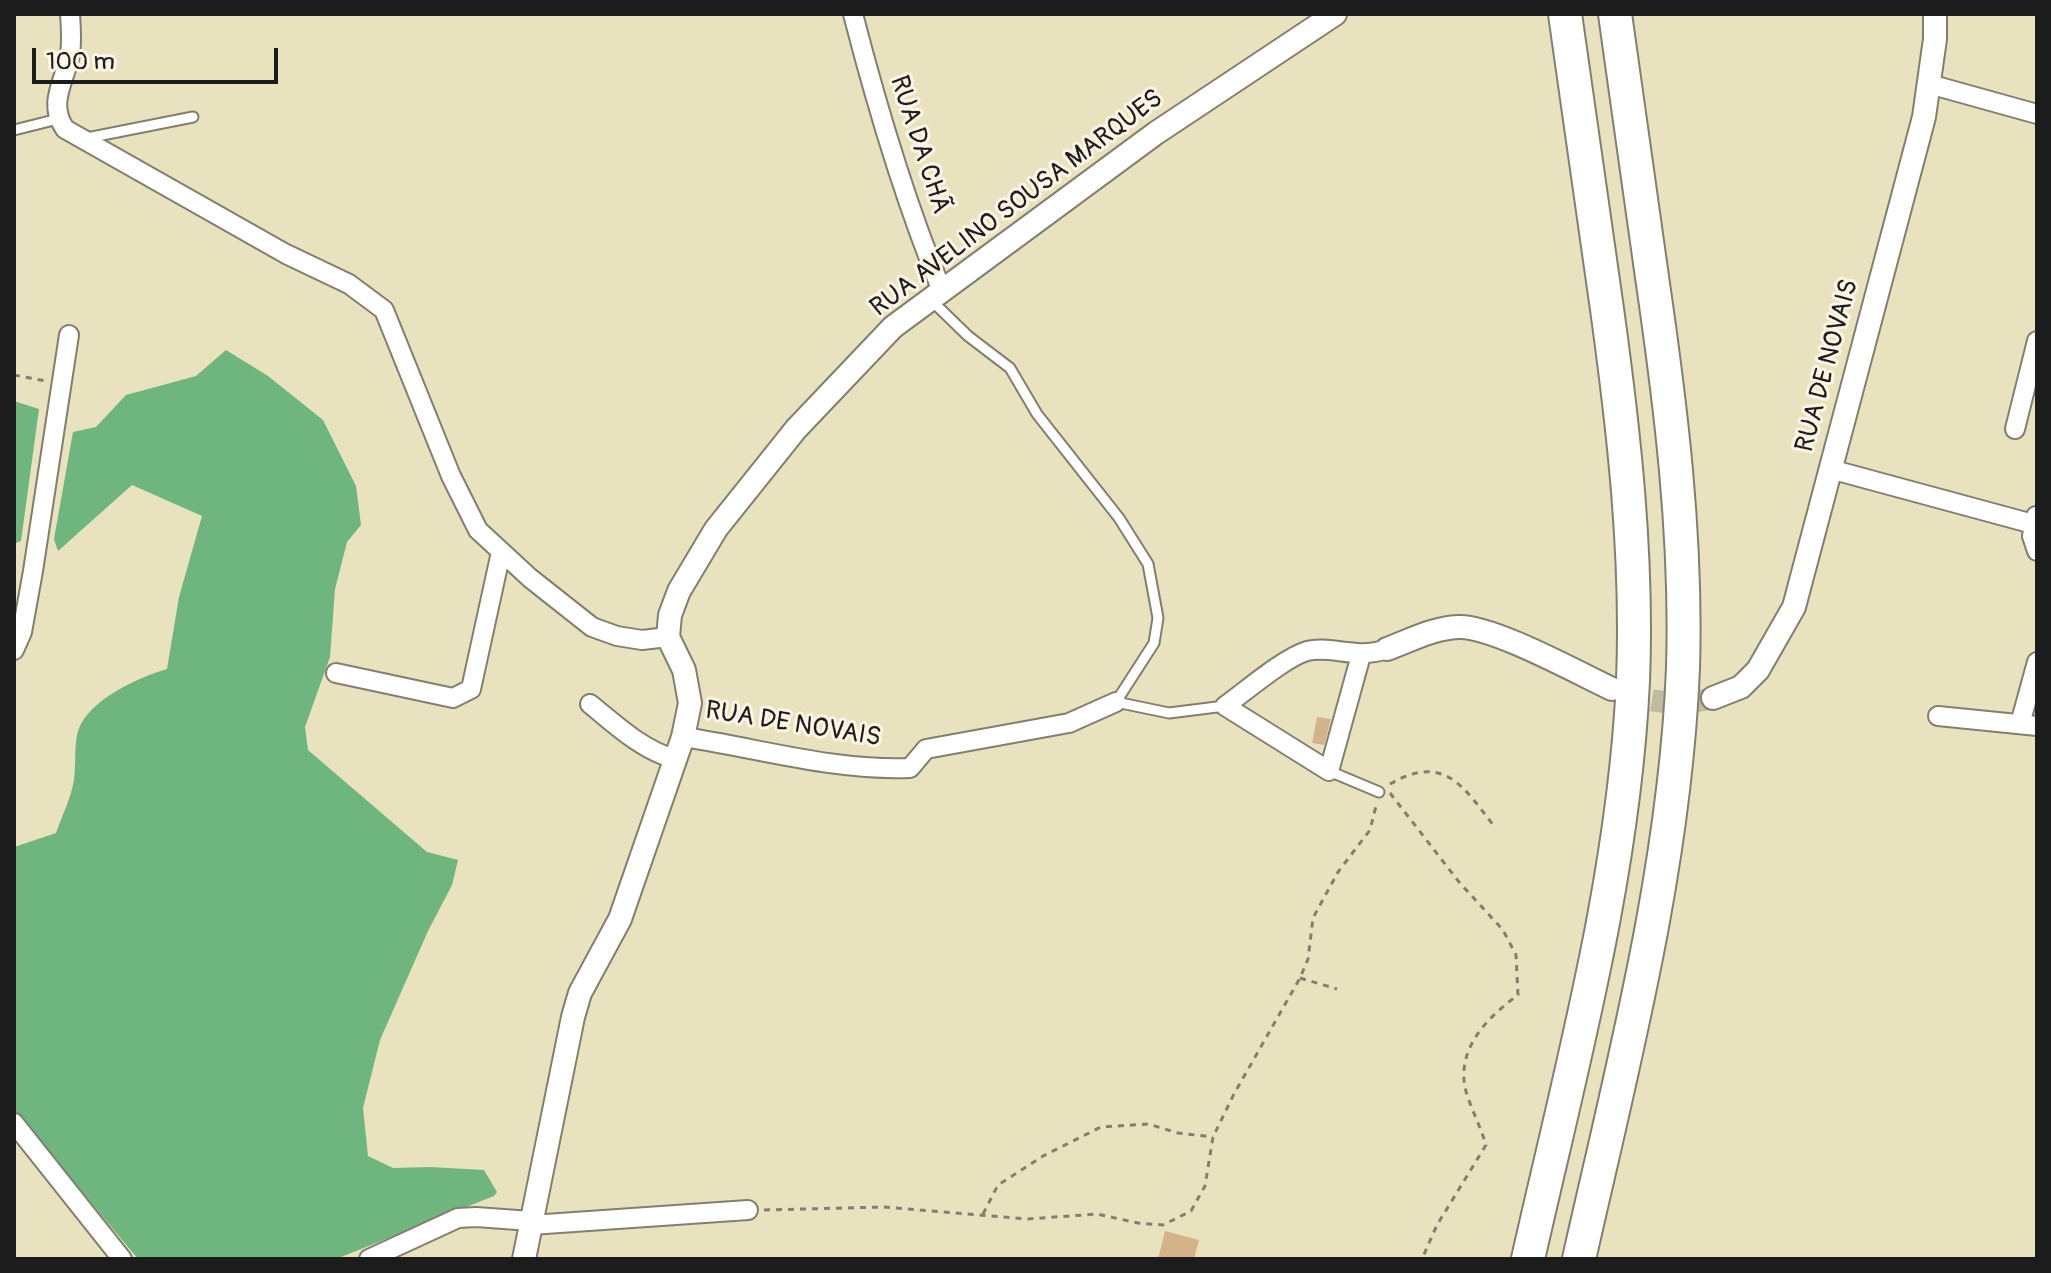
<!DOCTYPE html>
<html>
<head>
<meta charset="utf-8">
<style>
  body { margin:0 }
  #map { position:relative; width:2051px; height:1273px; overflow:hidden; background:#e9e2bf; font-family:Pangolin,sans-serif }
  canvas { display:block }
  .frame { position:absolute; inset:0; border:16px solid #1c1c1c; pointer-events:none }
  .scale { position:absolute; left:32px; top:48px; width:246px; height:36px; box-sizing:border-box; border:4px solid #1c1c1c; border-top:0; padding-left:10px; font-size:24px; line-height:28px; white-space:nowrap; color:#1c1c1c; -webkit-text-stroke:6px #fcf5e5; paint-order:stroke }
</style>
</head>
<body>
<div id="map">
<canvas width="2051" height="1273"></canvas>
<div class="frame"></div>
<div class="scale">100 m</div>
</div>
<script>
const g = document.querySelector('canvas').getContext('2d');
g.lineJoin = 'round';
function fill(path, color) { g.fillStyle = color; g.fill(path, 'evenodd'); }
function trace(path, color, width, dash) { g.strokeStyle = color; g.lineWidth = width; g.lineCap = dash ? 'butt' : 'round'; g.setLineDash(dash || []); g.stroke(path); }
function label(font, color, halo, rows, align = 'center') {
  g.font = font + ' Pangolin,sans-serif'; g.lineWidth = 6; g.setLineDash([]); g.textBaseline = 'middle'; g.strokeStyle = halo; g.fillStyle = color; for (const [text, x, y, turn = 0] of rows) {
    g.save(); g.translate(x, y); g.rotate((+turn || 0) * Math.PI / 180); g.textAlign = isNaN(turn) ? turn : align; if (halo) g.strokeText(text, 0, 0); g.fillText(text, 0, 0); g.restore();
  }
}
const forest = new Path2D(`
  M226 350 268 376 323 420 356 486 361 525 347 542 335 589 330 657 305 727 308 750 427 852 458 860 452 885 428 931 380 1040 363 1108 368 1156 393 1168 430 1167 484 1170 497 1192 494 1196 336 1259H138L14 1111V847L56 833C62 816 71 798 74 780 76 764 74 746 78 731 88 700 139 677 167 669L179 597 202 516 132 485 58 551 54 539 73 432 96 427 126 395 196 376Z
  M14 401 39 409 21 541 14 544Z`);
const building = new Path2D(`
  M1317 717 1331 719 1324 745 1312 743Z
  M1165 1231 1199 1240 1194 1259H1158Z`);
const tertiaryTunnel = new Path2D(`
  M1620 692C1652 703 1679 706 1713 698`);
const path = new Path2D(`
  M14 375 46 381
  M1390 784C1444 753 1463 786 1494 826
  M1390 793 1459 882 1503 930 1516 955 1518 995C1485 1019 1452 1053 1468 1098 1474 1114 1481 1129 1486 1145L1437 1225 1422 1259
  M1300 978 1337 989
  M764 1210 884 1207 1028 1219 1097 1214 1138 1223 1163 1225 1191 1211 1205 1186 1213 1137 1234 1094 1300 978 1308 959 1313 918 1338 872 1370 830 1376 806
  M983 1214 998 1185 1043 1156 1101 1127 1148 1124 1178 1133 1213 1137`);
const service = new Path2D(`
  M14 130 58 119
  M87 138 193 117
  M931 300 968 336 1010 368 1037 414 1119 518 1148 564 1158 618 1154 643 1116 702 1169 713 1225 706
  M1329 771 1379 792`);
const minor = new Path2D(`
  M70 14C71 27 72 41 70 54 65 81 47 103 65 129L286 254 349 284 384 310 451 476 478 530 530 578 592 627 617 636 642 640 668 637
  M853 14C877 107 905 202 942 291
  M1929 84 2037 114
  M2015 429 2037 341
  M1830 469 2033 524
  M2036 516 2032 536 2037 551
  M14 650 22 632 33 571 69 335
  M1361 655 1329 771 1225 706C1246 691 1284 658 1307 651 1331 645 1356 660 1387 649
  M336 673 453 698 471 689 501 552
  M590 704C616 725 642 750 675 759
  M1938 716 2037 726
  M2020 724 2037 662
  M683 737C758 748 833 771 910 768L926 749 1069 723 1116 702
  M14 1123 122 1259
  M531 1225 748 1210
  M369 1259 458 1218 476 1217 531 1221`);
const tertiary = new Path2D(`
  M1387 649C1409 641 1433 628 1458 627 1491 625 1578 673 1612 689
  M1713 698 1741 687 1758 670 1794 607 1924 117 1935 39V14
  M524 1259 573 1017 580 993 620 919 683 737 690 703 684 670 668 637 670 615 679 591 716 529 796 429 893 327 1156 133 1335 14`);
const motorway = new Path2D(`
  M1528 1259C1571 1068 1624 877 1633 681 1638 556 1624 432 1607 309 1593 210 1579 112 1565 14
  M1579 1259C1623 1064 1675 868 1683 668 1687 537 1671 407 1652 277 1640 189 1627 102 1615 14`);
const streetNames = [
  ["RUA DA CHÃ",919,145,72],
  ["RUA AVELINO SOUSA MARQUES",1017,204,-37],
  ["RUA DE NOVAIS",1828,366,-75],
  ["RUA DE NOVAIS",793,725,9]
];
fill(forest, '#6eb67d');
fill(building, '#d5b38a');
trace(tertiaryTunnel, '#c0ba9e', 22, [22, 11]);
trace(service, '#827f6e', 13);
trace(minor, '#827f6e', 22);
trace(tertiary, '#827f6e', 26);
trace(motorway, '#827f6e', 36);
trace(path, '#827f6e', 3, [6, 6]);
trace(service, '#fff', 9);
trace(minor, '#fff', 18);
trace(tertiary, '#fff', 22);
trace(motorway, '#fff', 32);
label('26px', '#1c1c1c', '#fcf5e5', streetNames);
</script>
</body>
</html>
